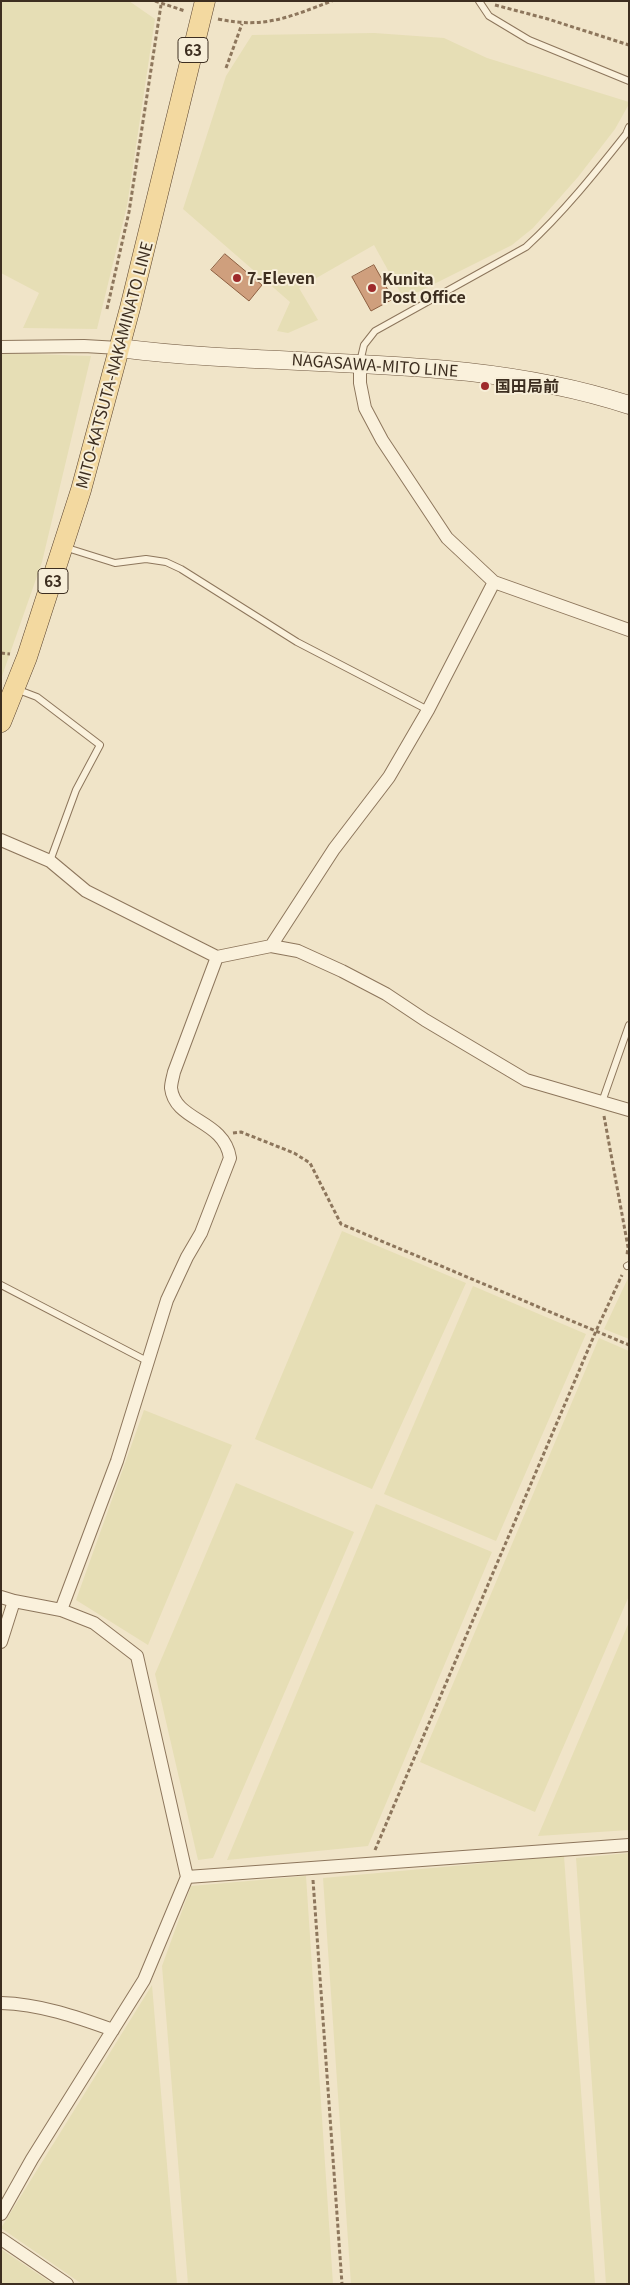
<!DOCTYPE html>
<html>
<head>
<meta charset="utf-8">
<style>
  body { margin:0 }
  #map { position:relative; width:630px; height:2285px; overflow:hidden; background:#f0e4c8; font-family:Georgia,serif }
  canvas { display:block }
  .frame { position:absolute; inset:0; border:2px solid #3d2e20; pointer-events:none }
</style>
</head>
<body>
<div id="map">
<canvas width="630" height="2285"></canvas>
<div class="frame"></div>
</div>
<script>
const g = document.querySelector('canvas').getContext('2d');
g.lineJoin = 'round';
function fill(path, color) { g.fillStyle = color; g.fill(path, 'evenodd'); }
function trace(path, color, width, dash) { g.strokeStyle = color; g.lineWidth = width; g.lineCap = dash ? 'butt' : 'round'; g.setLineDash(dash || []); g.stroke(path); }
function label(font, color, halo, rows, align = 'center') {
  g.font = font + ' Georgia,"Noto Sans JP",serif'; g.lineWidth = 4; g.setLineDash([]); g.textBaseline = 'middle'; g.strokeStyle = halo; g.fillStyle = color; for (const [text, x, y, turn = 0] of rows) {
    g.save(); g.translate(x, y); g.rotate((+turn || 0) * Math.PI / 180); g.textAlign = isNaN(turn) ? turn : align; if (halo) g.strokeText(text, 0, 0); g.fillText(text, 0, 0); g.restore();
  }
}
const farmland = new Path2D(`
  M1 1H129L155 19 127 206 97 329 23 328 39 293 1 273Z
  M374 33 444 38 487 58 629 102V104L615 129 578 177 533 228 512 245 404 299 374 245 299 288 318 320 288 333 277 331 290 302 183 209 226 76 252 35Z
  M1 353 91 356 42 562 1 679Z
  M342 1231 466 1283 372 1489 255 1439Z
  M629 1276V1339L604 1329Z
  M473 1286 586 1334 496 1541 384 1494Z
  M599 1338 629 1351V1596L535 1812 420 1762Z
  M144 1410 232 1445 148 1645 76 1600Z
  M236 1483 354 1532 213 1858 198 1860 155 1674Z
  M376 1504 492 1552 368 1846 227 1860Z
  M629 1622V1830L538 1836Z
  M629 1853V2284H606L576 1858Z
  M564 1856 595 2284H351L323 1878Z
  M306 1876 333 2284H188L162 1966 191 1886Z
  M152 1985 177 2284H82L1 2228Z
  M1 2249 53 2284H1Z`);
const building = new Path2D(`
  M225 254 262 285 249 301 211 270Z
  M374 265 393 299 371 311 352 277Z`);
const path = new Path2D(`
  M155 1 185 11
  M495 5 548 19 629 45
  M218 19C265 29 289 17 332 1
  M226 68 242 24
  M107 309 129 212 161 5
  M1 653 10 654
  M604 1116 628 1247 627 1255
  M233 1133 241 1132 294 1153 310 1163 341 1224 629 1345
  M375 1850 596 1331 622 1275
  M313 1880 342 2284`);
const service = new Path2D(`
  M479 1 489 16 529 40 629 81
  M360 362 364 345 375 331 526 247C563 213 595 173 626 134L629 127
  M64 547 115 563 146 559 166 562 181 569 297 642 428 710
  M16 689 37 697 100 745 76 790 50 861
  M602 1102 629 1025
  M627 1266 629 1265
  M1 1285 147 1361`);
const minor = new Path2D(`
  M1 347 84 346 119 348
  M360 364V383L365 408 382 440 447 538 494 582 629 630
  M1 840 50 861 86 891 217 957 271 946 298 951 342 971 386 994 425 1020 526 1080 629 1110
  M271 946 334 849 389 777 428 710 494 582
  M1 1597 14 1601 1 1642
  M61 1610 117 1461 167 1300 187 1257 201 1233 230 1158C224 1119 175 1122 171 1088 171 1083 173 1077 174 1072L217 957
  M187 1877 629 1845
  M1 2003C40 2004 77 2017 113 2030
  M1 2214 32 2159 144 1980 187 1877 137 1656 94 1623 61 1610 14 1601
  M1 2239 67 2284`);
const secondary = new Path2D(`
  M119 348C288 370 464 351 629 405`);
const primary = new Path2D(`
  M1 722 27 657 81 490 130 308 205 1`);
const markers = [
  [237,278,5,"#9e2a2b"],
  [372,288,5,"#9e2a2b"],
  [485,386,5,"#9e2a2b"]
];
const shields = [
  [193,50,30],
  [53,581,30]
];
const shieldNames = [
  ["63",193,50],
  ["63",53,581]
];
const poiNames = [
  ["7-Eleven",247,278],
  ["Kunita",382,279],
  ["Post Office",382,297],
  ["国田局前",495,386]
];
const streetNames = [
  ["MITO-KATSUTA-NAKAMINATO LINE",114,365,-75],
  ["NAGASAWA-MITO LINE",375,365,4]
];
fill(farmland, '#e6deb5');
fill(building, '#cf9f7d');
trace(building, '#8d5f41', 1);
trace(service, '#8d765c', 8);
trace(minor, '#8d765c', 14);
trace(secondary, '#6f573f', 19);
trace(primary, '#5b4430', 21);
trace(path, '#8d765c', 3, [4, 2.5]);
trace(service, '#faf1dc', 6);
trace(minor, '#faf1dc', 12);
trace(secondary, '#faf1dc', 18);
trace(primary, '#f3d9a0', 20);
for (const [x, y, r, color] of markers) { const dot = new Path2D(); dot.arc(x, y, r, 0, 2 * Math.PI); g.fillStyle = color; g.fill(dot); trace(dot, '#f7eed8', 2); }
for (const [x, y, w] of shields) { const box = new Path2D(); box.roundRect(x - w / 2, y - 12.5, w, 25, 4); g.fillStyle = '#f7eed8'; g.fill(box); trace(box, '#3d2e20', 1); }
label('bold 15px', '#3d2e20', null, shieldNames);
label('bold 16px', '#3d2e20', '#f7eed8', poiNames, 'left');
label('16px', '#3d2e20', '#f7eed8', streetNames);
</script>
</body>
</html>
